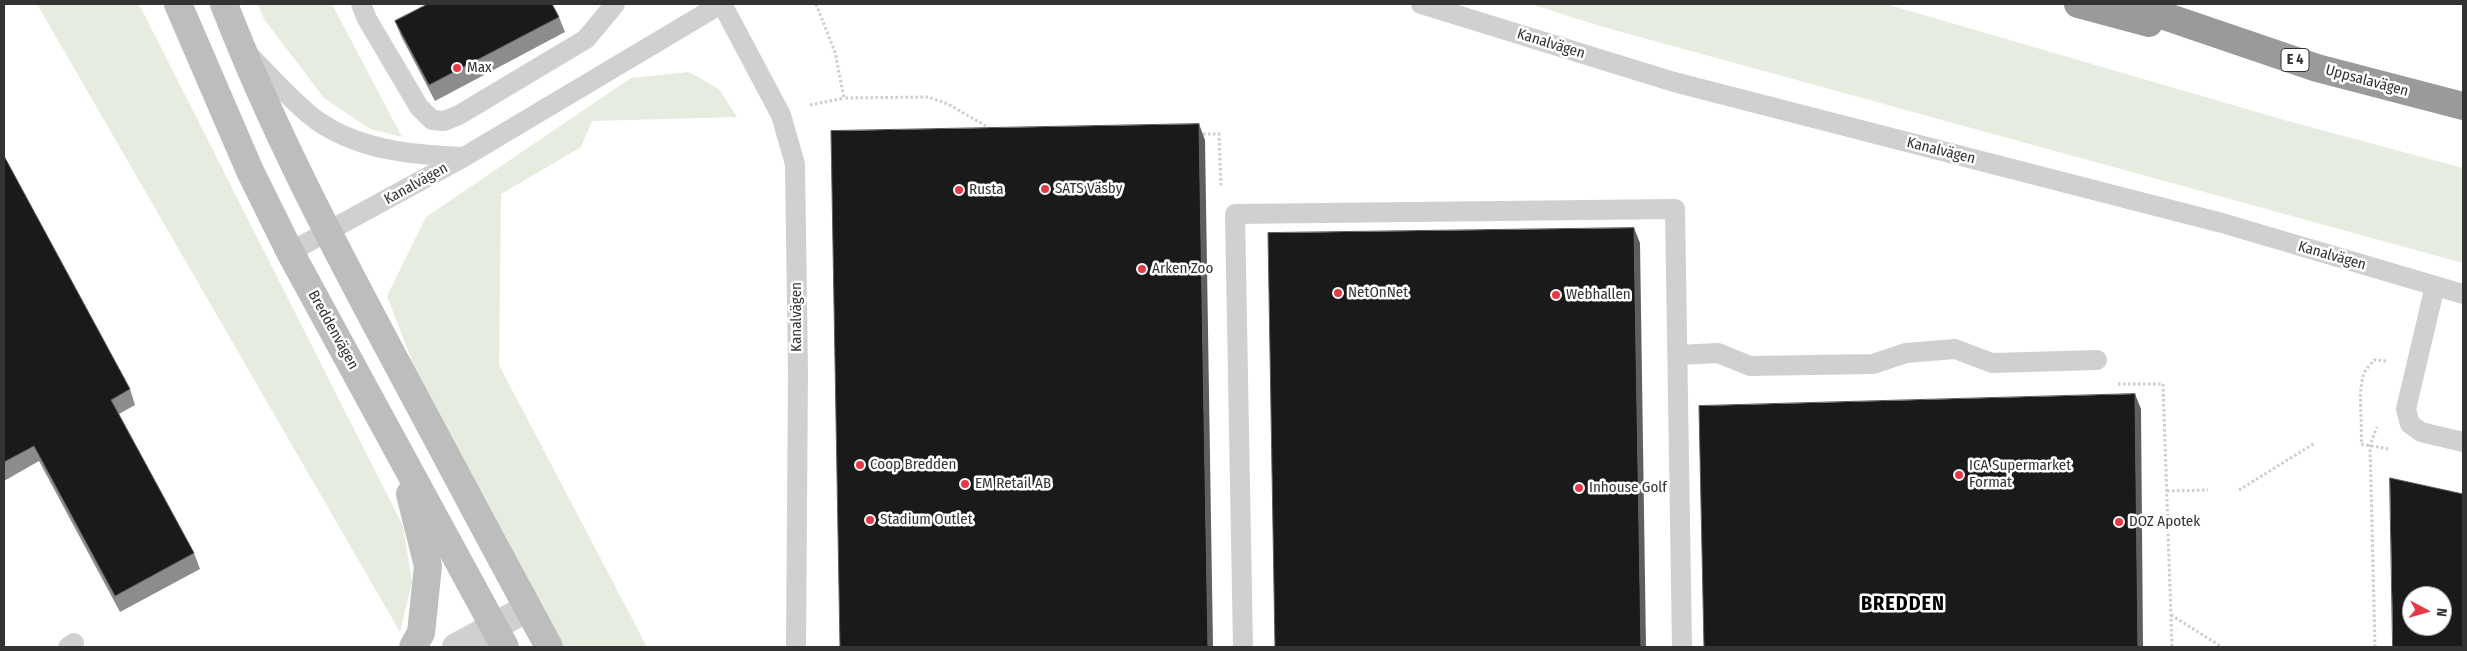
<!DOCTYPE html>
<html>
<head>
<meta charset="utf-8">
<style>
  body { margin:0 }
  #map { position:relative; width:2467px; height:651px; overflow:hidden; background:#fff; font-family:"Fira Sans Condensed",sans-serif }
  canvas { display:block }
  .frame { position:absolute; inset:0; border:5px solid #333; pointer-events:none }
  .north { position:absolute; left:2402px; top:586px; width:50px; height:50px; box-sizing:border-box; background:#fff; border:1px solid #adadad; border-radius:50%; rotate:96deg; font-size:14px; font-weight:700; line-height:20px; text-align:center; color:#333 }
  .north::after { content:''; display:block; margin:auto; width:18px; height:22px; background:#e63946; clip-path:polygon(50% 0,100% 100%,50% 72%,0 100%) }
</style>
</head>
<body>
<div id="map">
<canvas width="2467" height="651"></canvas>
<div class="frame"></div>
<div class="north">N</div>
</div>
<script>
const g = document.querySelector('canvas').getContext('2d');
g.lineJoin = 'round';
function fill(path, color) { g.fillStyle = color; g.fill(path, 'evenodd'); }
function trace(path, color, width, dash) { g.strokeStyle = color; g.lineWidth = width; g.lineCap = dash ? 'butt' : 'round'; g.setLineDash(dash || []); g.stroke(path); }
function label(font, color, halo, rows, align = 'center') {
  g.font = font + ' "Fira Sans Condensed",sans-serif'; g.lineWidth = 5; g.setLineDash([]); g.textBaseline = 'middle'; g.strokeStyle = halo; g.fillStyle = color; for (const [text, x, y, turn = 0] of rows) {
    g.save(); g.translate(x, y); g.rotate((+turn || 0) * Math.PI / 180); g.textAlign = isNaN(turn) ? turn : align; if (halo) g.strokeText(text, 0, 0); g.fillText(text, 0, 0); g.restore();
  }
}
const green = new Path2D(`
  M37 4H139L403 526 412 582 400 632Z
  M258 4H332L402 137 370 129 324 98 264 19Z
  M1531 4H1886L2284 120 2463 168V263L1600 26Z
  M689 72 719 89 737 117 592 121 581 147 501 194 499 365 647 647H562L439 431 387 296 426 217 631 78Z`);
const path = new Path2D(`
  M816 4 835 52 844 98 928 97 948 104 991 129
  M810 105 844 98
  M1198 134H1219L1221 186
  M2386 361 2374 360C2371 364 2366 369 2364 373 2357 394 2363 422 2361 444L2389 449
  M2118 384H2163L2172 647
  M2239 490 2315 443
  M2167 491 2208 490
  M2171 615 2222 647
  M2375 647 2370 445 2377 427`);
const lane = new Path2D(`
  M361 4 367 19 419 107 432 120 444 121 459 115 586 39 615 4
  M722 4 781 115 795 164 798 371 796 647
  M1421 4 1674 82 2222 223 2463 294
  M248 54C268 74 288 97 311 116 354 150 412 155 464 157
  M290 252 464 157 721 4
  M2435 286 2406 409 2410 424 2421 432 2463 442
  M1678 355 1718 353 1750 366 1873 364 1906 353 1955 349 1992 363 2097 360
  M68 647 74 643
  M1243 647 1235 214 1675 209 1682 647`);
const street = new Path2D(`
  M456 647 528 608`);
const secondary = new Path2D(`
  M178 4 250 171 290 252 505 647
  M224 4C271 126 332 242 394 358 445 454 497 551 549 647
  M410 494 428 566 421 633 413 647`);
const highway = new Path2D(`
  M2078 4 2149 23
  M2129 4 2317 68 2463 106`);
const wall = new Path2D(`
  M559 17 565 32 435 101 401 36 395 21Z
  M4 156 130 389 135 405 119 414 194 553 200 569 120 612 39 461 4 481Z`);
const shadedWall = new Path2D(`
  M1199 124 1205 140 1213 647H1208Z
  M1634 228 1640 243 1646 647H1641Z
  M2135 394 2141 409 2143 647H2138Z`);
const building = new Path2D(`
  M428 4H552L559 17 429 85 395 21Z
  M1199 124 1208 647H840L831 131Z
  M4 156 130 389 111 400 194 553 115 596 34 446 4 462Z
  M1634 228 1641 647H1275L1268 233Z
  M2135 394 2138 647H1704L1699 406Z
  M2390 478 2463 494V647H2393ZM2412 596H2442V626H2412Z`);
const markers = [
  [457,68,5,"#e63946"],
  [1045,189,5,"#e63946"],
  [959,190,5,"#e63946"],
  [1142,269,5,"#e63946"],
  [1338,293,5,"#e63946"],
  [1556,295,5,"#e63946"],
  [860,465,5,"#e63946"],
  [1959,475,5,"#e63946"],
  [965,484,5,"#e63946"],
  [1579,488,5,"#e63946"],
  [870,520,5,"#e63946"],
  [2119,522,5,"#e63946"]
];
const shields = [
  [2295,60,28]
];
const shieldNames = [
  ["E 4",2295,60]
];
const streetNames = [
  ["Kanalvägen",1551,44,17],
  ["Uppsalavägen",2367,81,15],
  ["Kanalvägen",1941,151,14],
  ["Kanalvägen",416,184,-29],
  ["Kanalvägen",2332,256,16],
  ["Kanalvägen",797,317,-90],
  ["Breddenvägen",333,330,61]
];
const poiNames = [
  ["Max",467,68],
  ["SATS Väsby",1055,189],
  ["Rusta",969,190],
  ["Arken Zoo",1152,269],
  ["NetOnNet",1348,293],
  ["Webhallen",1566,295],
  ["Coop Bredden",870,465],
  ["ICA Supermarket",1969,466],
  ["Format",1969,483],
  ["EM Retail AB",975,484],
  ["Inhouse Golf",1589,488],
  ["Stadium Outlet",880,520],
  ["DOZ Apotek",2129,522]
];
const districtNames = [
  ["BREDDEN",1903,604]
];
fill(green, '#e6ecdf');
trace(path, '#cdcdcd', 3, [2.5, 2.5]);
trace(lane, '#d0d0d0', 20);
trace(street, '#d0d0d0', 28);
trace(secondary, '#bdbdbd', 28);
trace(highway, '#9a9a9a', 28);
fill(wall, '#8c8c8c');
fill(shadedWall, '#5f5f5f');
fill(building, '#1a1a1a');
trace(building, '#5f5f5f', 1);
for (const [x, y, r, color] of markers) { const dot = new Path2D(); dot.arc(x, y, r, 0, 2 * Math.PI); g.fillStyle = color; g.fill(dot); trace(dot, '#fff', 2); }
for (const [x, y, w] of shields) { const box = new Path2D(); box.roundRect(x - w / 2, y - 11.5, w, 23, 4); g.fillStyle = '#fff'; g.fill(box); trace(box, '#333', 1); }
label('bold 14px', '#333', null, shieldNames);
label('15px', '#333', '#fff', streetNames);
label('15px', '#333', '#fff', poiNames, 'left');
g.letterSpacing = '1px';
label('bold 20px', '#000', '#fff', districtNames);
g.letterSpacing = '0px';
</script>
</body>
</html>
